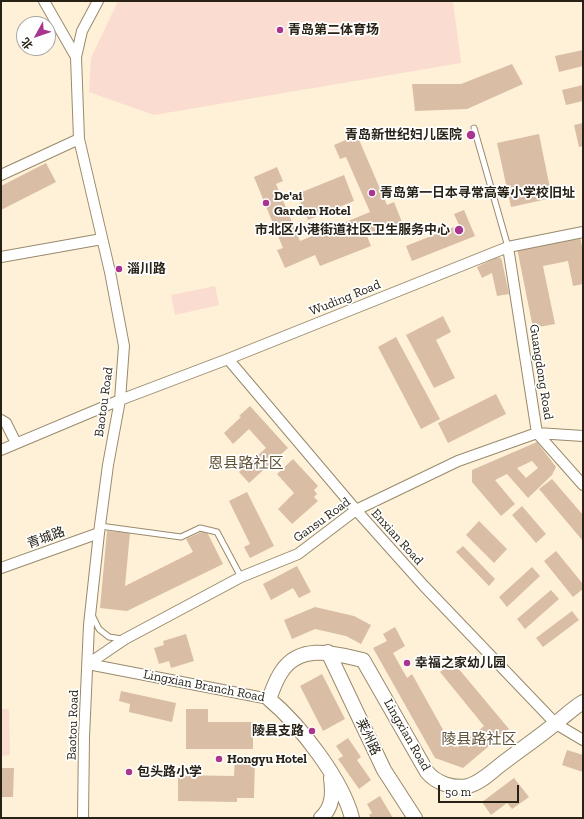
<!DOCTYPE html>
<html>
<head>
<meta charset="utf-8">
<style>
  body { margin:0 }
  #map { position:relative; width:584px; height:819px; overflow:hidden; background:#fef1d7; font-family:"Zilla Slab","Noto Sans SC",serif }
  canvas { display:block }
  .frame { position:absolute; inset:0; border:2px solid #282216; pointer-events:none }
  .north { position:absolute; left:16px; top:16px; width:40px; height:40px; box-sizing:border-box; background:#fff; border:1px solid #a9a7a2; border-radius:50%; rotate:230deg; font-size:11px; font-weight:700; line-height:16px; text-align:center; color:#282216 }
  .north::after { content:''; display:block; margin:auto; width:14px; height:18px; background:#a9358f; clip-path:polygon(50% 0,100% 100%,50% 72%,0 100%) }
  .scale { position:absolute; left:438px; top:785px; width:81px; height:18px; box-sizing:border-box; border:2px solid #282216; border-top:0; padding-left:5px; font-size:12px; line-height:14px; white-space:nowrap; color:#282216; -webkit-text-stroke:3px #fff; paint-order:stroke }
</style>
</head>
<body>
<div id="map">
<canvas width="584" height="819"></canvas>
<div class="frame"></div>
<div class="north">北</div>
<div class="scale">50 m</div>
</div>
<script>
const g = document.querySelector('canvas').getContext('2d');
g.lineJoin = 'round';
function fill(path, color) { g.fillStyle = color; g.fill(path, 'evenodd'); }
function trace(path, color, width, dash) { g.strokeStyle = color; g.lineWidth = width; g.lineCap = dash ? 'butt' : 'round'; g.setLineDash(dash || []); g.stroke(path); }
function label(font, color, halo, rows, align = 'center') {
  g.font = font + ' "Zilla Slab","Noto Sans SC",serif'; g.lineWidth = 3.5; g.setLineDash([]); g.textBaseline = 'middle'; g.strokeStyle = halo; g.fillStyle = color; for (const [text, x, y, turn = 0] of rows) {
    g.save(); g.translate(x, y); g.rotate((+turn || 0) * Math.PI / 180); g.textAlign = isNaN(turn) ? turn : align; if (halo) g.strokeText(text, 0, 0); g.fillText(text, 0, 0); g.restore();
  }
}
const green = new Path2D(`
  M118 1H453L461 63 154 115 89 92 91 58Z
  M215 286 219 305 175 315 171 295Z
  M1 709H9L10 755 1 756Z`);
const building = new Path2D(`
  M583 50V66L559 72 555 56Z
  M512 64 523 84 467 109 415 111 412 84H461Z
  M583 85V101L566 105 562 90Z
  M583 123V146L579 147 574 125Z
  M539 134 552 198 511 207 497 143Z
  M357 135 387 205 394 202 402 222 367 236 371 246 320 266 315 255 285 268 277 250 283 248 254 177 277 167 283 181 276 184 300 241 370 212 346 157 340 159 334 145Z
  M46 163 56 182 1 210V186Z
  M344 175 354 201 308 220 297 194Z
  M464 210 475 236 412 261 406 246 459 225 454 214Z
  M580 236 583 252V284L573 286 568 261 543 266 555 324 533 328 517 248Z
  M497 257 501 258 502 261 509 294 497 296 492 273 482 278 477 267Z
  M443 316 451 332 436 340 455 378 434 388 406 335Z
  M396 337 440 419 421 429 378 347Z
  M496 394 506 414 448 443 438 423Z
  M250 406 288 448 249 483 239 472 266 448 249 429 233 444 224 433 241 417 239 416Z
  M537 442 556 467 552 475 528 498 507 474 495 480 515 504 501 516 472 482V470ZM532 461 538 468 526 478 517 468Z
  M293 459 318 486 314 490 317 494 314 497 318 501 292 524 278 509 294 493 277 474Z
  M552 479 583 515V541L539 489Z
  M247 492 274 546 250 558 244 547 250 544 229 501Z
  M522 506 546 534 536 543 512 515Z
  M479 521 507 549 494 563 466 535Z
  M206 530 223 564 127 611 100 608 107 531 130 533 125 586 193 552 186 539Z
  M463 546 495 579 489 586 456 552Z
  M556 551 583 584V589L573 597 544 561Z
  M297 566 311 592 299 598 293 588 271 600 263 584Z
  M532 567 540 576 507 607 499 597Z
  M551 590 559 599 525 629 517 619Z
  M315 607 354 616 371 625 361 644 346 636 315 629 292 639 284 620Z
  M572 611 579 620 543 647 536 638Z
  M395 627 405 646 393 653 407 678 412 674 451 744 458 747 484 726 440 672 453 662 509 729 463 768 435 758 373 648 387 641 383 634Z
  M186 634 194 661 171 668 169 661 159 664 154 648 164 645 163 641Z
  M322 674 345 719 323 731 300 686Z
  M121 691 176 703 172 722 129 712 130 704 119 701Z
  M186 709H208V722H253V749H186Z
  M348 738 361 757 357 760 371 780 359 789 338 759 343 756 336 746Z
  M567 750 583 755V772L562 765Z
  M235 756 255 757 254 798H237V802L178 801V775L234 776Z
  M1 768H14L13 797H1Z
  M514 778 529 797 512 809 507 803 491 815 482 802Z
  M380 796 393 818H371L369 815 372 813 367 804Z`);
const lane = new Path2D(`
  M474 128 508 247
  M100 526 181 537 200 528 217 532 241 577
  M92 615 99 629 109 637 122 639`);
const street = new Path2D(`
  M44 1 76 57 79 139 110 272 124 346 120 400 108 465 99 533 89 625 84 737 83 818
  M76 57 82 31 98 1
  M1 175 79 139
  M508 247 537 433 583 485
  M1 257 102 239
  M228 359 356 510 424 586 556 724 583 740
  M1 420 6 423 16 443
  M1 450 120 400 228 359 508 247 583 232
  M1 568 99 533
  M88 664 125 639 241 577 298 554 356 510 458 461 537 433 583 436
  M88 664 269 699`);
const secondary = new Path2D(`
  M328 652 384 770 415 818
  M321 818C333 807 333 793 331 778
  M352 818C342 779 300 725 269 699 273 689 276 679 282 671 301 643 336 654 363 660L427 772C436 783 453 789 468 786 480 783 490 773 499 766 518 751 538 738 556 723 565 716 573 708 583 702`);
const markers = [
  [280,30,4,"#a9358f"],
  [471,135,5,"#a9358f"],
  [372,193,4,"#a9358f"],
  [266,203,4,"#a9358f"],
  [459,230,5,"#a9358f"],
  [119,269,4,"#a9358f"],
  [407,663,4,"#a9358f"],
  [312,731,4,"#a9358f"],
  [219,759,4,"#a9358f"],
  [129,772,4,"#a9358f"]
];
const poiNames = [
  ["青岛第二体育场",288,30],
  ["青岛新世纪妇儿医院",462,135,"right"],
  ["青岛第一日本寻常高等小学校旧址",380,193],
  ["De'ai",274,196],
  ["Garden Hotel",274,211],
  ["市北区小港街道社区卫生服务中心",450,230,"right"],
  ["淄川路",127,269],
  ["幸福之家幼儿园",415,663],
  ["陵县支路",304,731,"right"],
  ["Hongyu Hotel",227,759],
  ["包头路小学",137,772]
];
const streetNames = [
  ["Wuding Road",345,298,-22],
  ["Guangdong Road",541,372,81],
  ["Baotou Road",104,402,-82],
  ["Gansu Road",322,520,-36],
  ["Enxian Road",397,537,48],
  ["青城路",46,538,-20],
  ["Lingxian Branch Road",204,686,11],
  ["Baotou Road",73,725,-88],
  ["Lingxian Road",407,735,60],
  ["莱州路",368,737,65]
];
const quarterNames = [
  ["恩县路社区",246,464],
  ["陵县路社区",479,740]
];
fill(green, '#fbdcd1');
fill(building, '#d9bda5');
trace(lane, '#998a6c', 7);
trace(street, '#998a6c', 12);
trace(secondary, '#998a6c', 16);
trace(lane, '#fff', 5);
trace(street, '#fff', 10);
trace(secondary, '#fff', 14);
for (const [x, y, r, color] of markers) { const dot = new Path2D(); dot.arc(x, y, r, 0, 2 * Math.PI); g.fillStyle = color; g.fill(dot); trace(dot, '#fff', 1.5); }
label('bold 13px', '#282216', '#fff', poiNames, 'left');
label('13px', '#282216', '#fff', streetNames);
label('15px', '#615337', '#fff', quarterNames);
</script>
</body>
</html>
